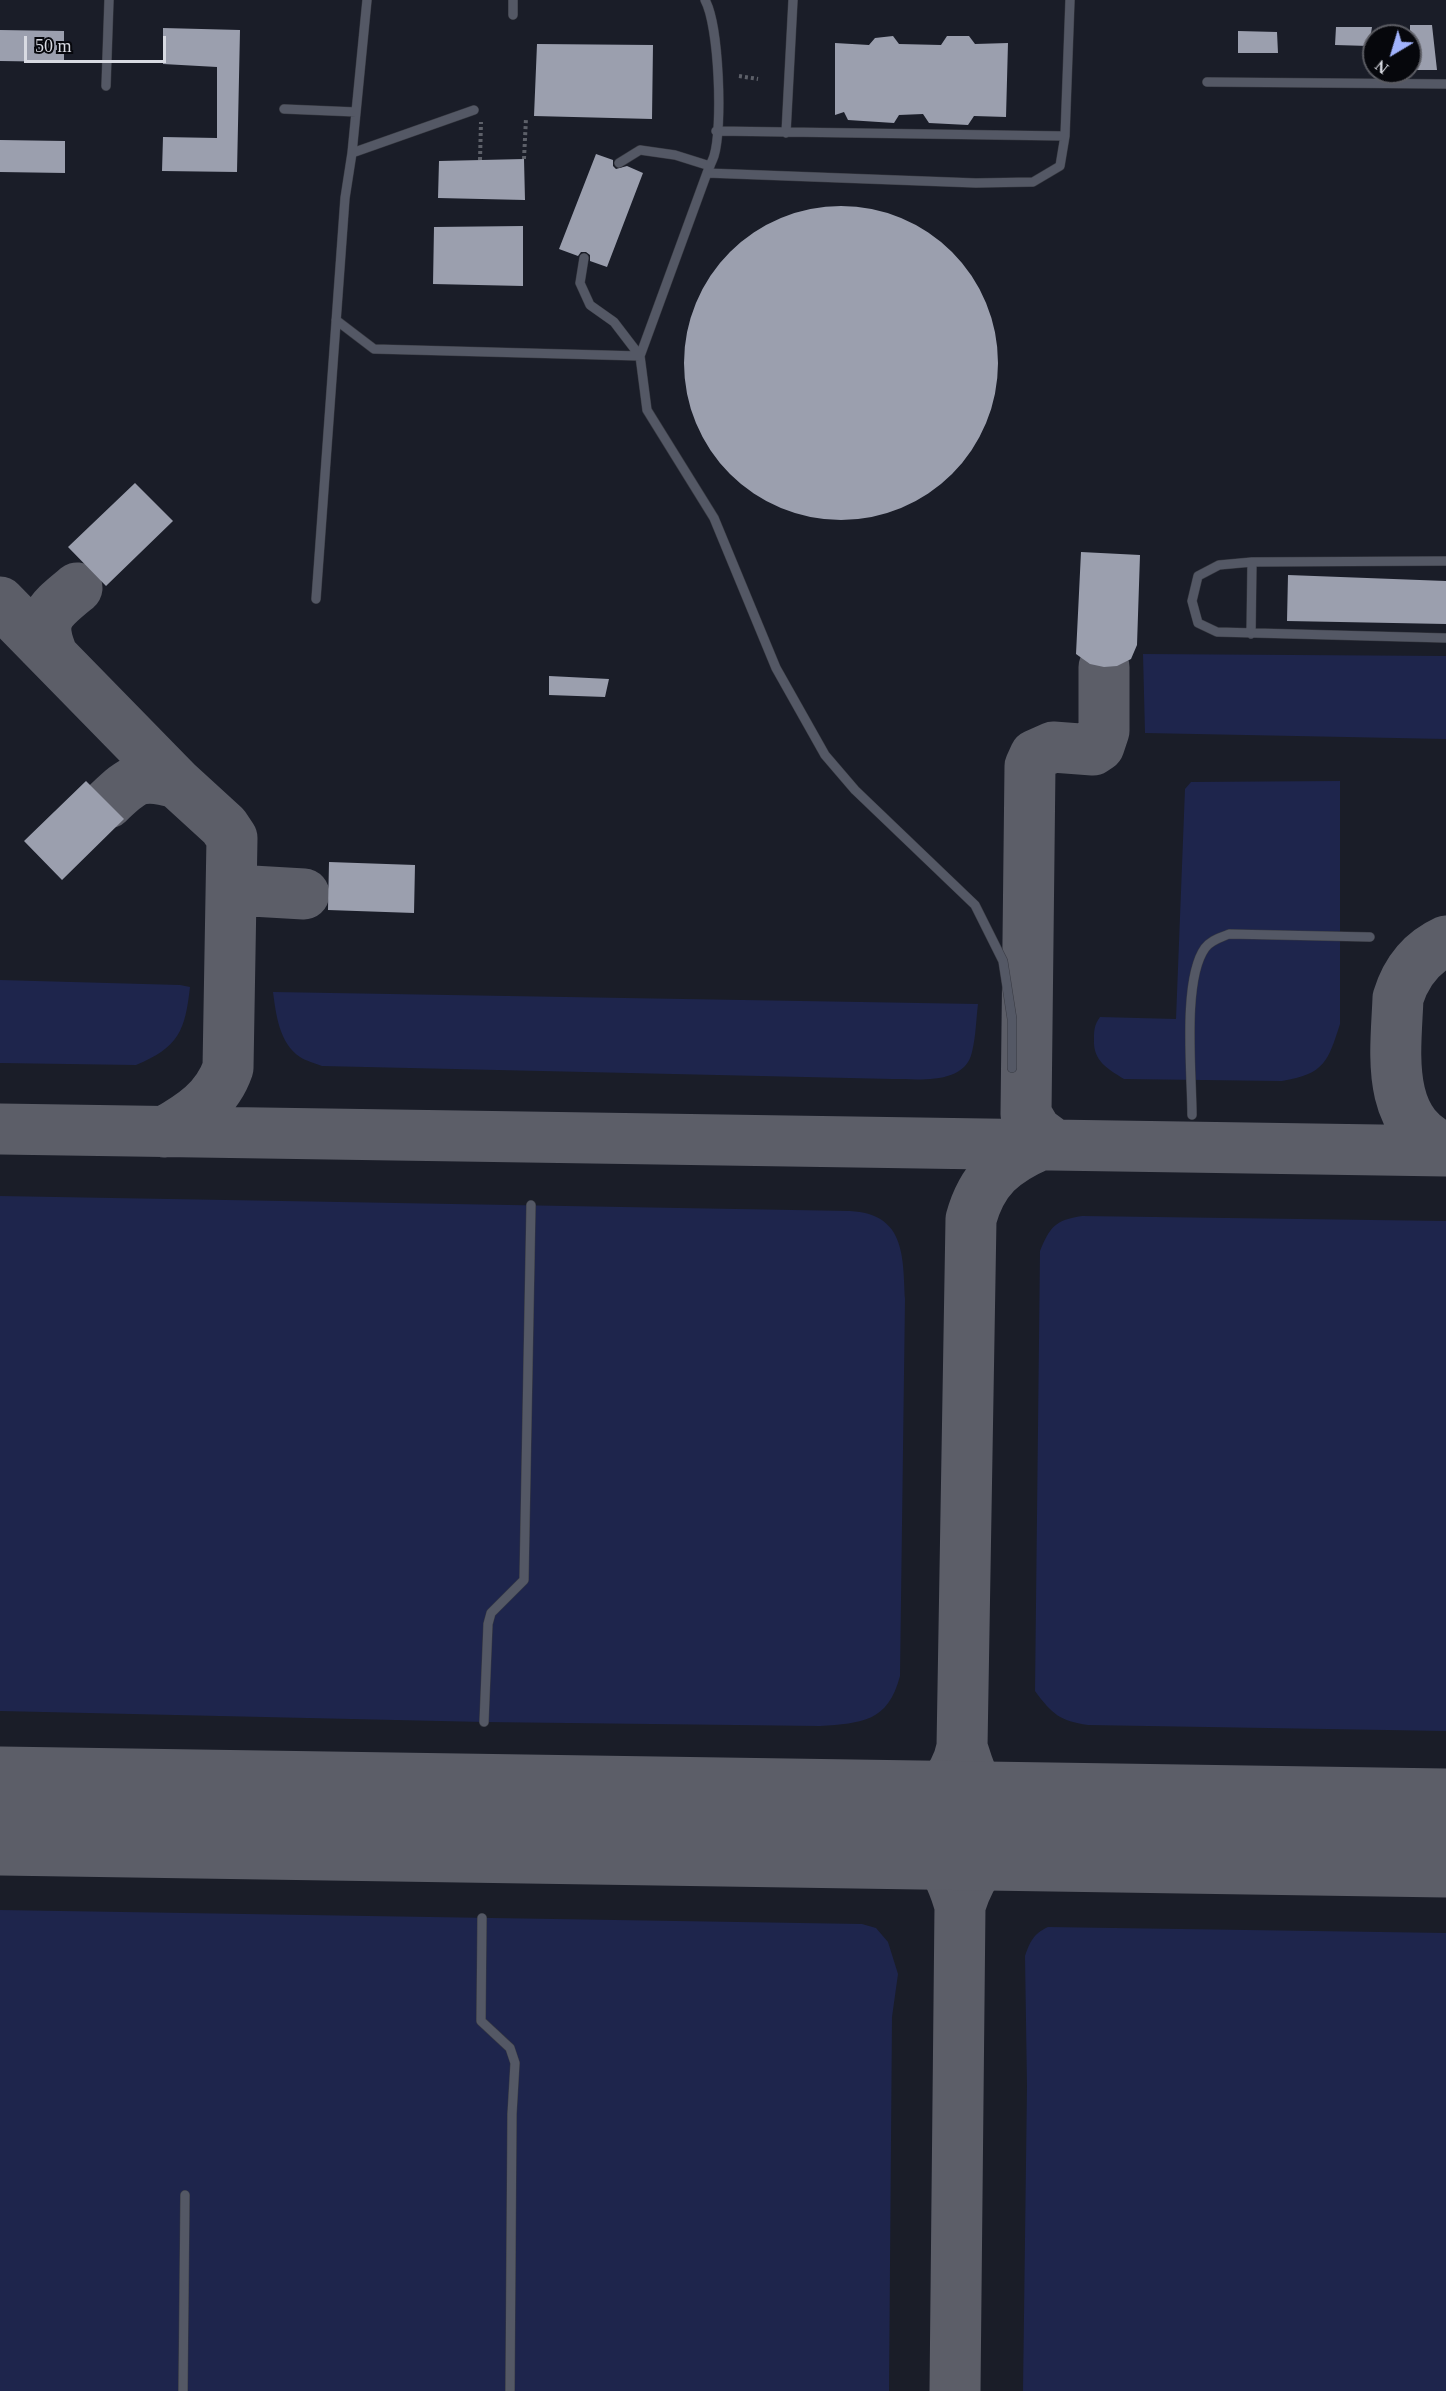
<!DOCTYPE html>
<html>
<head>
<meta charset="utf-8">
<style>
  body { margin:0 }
  #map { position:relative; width:1446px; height:2391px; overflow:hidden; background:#1a1d28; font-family:"Times New Roman",serif }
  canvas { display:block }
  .north { position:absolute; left:1362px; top:24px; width:60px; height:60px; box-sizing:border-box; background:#06070c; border:2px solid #5a5b62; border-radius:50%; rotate:218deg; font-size:16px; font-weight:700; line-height:24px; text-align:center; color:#d8dae2 }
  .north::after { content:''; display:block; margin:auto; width:21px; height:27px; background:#a1b3fd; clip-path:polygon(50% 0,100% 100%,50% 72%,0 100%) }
  .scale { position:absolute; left:24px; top:36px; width:142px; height:27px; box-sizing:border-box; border:3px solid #d8dae2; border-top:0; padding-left:8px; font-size:18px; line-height:21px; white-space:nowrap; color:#d8dae2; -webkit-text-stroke:4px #06070c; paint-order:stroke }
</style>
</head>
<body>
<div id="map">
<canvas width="1446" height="2391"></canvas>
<div class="north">N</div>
<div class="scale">50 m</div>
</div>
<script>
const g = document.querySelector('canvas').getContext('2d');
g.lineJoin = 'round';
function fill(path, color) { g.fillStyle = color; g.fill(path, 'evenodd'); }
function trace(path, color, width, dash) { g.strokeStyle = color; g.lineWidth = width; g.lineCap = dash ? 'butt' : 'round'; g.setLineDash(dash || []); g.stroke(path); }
const green = new Path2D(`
  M1143 654 1446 656V739L1145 733Z
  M1340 781V1024C1328 1061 1325 1074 1282 1081L1124 1079C1108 1069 1093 1061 1094 1040 1094 1031 1094 1025 1100 1017L1176 1019 1185 789 1191 782Z
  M0 980 180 985 190 987C185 1031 179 1047 136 1065L0 1063Z
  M273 992 978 1004C976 1020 976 1036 972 1052 965 1085 919 1079 893 1079L322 1066C315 1063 306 1061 300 1057 279 1043 276 1014 273 992Z
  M0 1196 850 1211C905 1214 903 1255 905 1299L900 1676C888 1722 862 1723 820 1726L484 1722 0 1711Z
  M1082 1216 1446 1221V1731L1088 1725C1060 1721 1052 1714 1035 1691L1040 1251C1050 1227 1055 1220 1082 1216Z
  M0 1910 862 1924 876 1928 888 1942 898 1974 892 2017 889 2391H0Z
  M1048 1927 1446 1933V2391H1023L1027 2086 1025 1956C1030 1942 1033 1934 1048 1927Z`);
const taxiway = new Path2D(`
  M0 602 177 783 224 826 232 838 228 1068C217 1100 192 1116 164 1132
  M41 644 53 656C37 619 49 611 77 588
  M108 803C134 778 141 773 177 783
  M252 891 304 894
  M1446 941C1422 952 1406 972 1398 998 1396 1051 1384 1124 1446 1148
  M0 1129 1446 1151
  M1055 1145 1036 1131 1026 1114 1030 766 1035 755 1053 747 1093 750 1099 746 1104 731V667
  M962 1747C966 1759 969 1772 976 1783 988 1802 1013 1816 1033 1827
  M960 1906C974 1861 993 1849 1033 1827
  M955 2391 960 1906C947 1860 935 1852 897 1825 927 1805 955 1784 962 1747L971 1219C982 1179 1003 1161 1040 1145`);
const runway = new Path2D(`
  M0 1811 1446 1833`);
const building = new Path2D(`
  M1410 25H1432L1437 70H1410Z
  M1336 27H1372L1369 46 1335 45Z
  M163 28 240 30 237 172 162 171 163 137 217 138V67L163 64Z
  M0 30 64 31V62L0 61Z
  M1238 31 1277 32 1278 53H1238Z
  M893 36 899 44 941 45 947 36H969L975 44 1008 43 1006 117 974 116 968 125 929 123 923 114 899 115 894 123 848 120 844 112 835 115V43L869 45 875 38Z
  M537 44 653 45 652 119 534 116Z
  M0 140 65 141V173L0 172Z
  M596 154 613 160V166L616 169 627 166 643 173 607 267 590 261V255L586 252H581L578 256 559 249Z
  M524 159 525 200 438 198 439 161Z
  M684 363a157 157 0 1 1 314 0a157 157 0 1 1-314 0Z
  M523 226V286L433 284 434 227Z
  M135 483 173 521 106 586 68 547Z
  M1081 552 1140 555 1137 645 1131 659 1117 666 1104 667 1090 664 1076 654Z
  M1288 575 1446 581V624L1287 621Z
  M549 676 609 679 605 697 549 695Z
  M86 781 124 819 62 880 24 841Z
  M329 862 415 865 414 913 328 910Z`);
const path = new Path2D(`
  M739 76 758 79
  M524 159 526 118
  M480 160 481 122`);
const lane = new Path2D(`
  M513 0V15
  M705 0C719 25 723 127 714 156 712 162 709 167 707 173
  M1207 82 1446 84
  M106 86 109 0
  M284 109 356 112
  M716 131 1065 136
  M786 133 793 0
  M352 153 474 110
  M619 163 640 150 675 155 710 166
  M584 258 580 283 590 305 614 322 640 356 647 410 714 518 776 668 825 755 855 790 975 905 1003 961 1012 1019V1068
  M336 320 374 349 640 356 707 173 976 183 1033 182 1060 166 1065 136 1070 0
  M1446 561 1252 562 1219 565 1198 576 1192 601 1198 623 1217 632 1446 638
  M316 599 345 198 352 153 367 0
  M1251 634 1252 562
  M1192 1115C1192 1075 1182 980 1205 948 1211 940 1220 938 1229 934L1370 937
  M484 1722 488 1624 491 1613 524 1580 531 1205
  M482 1918 481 2021 510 2048 515 2063 512 2114 510 2391
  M183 2391 185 2195`);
fill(green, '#1e254c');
trace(taxiway, '#5c5e68', 51);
trace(runway, '#5c5e68', 129);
fill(building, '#9b9fae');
trace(lane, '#383a42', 10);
trace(path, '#5d6069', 4, [3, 3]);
trace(lane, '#545865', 9);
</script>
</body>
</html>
